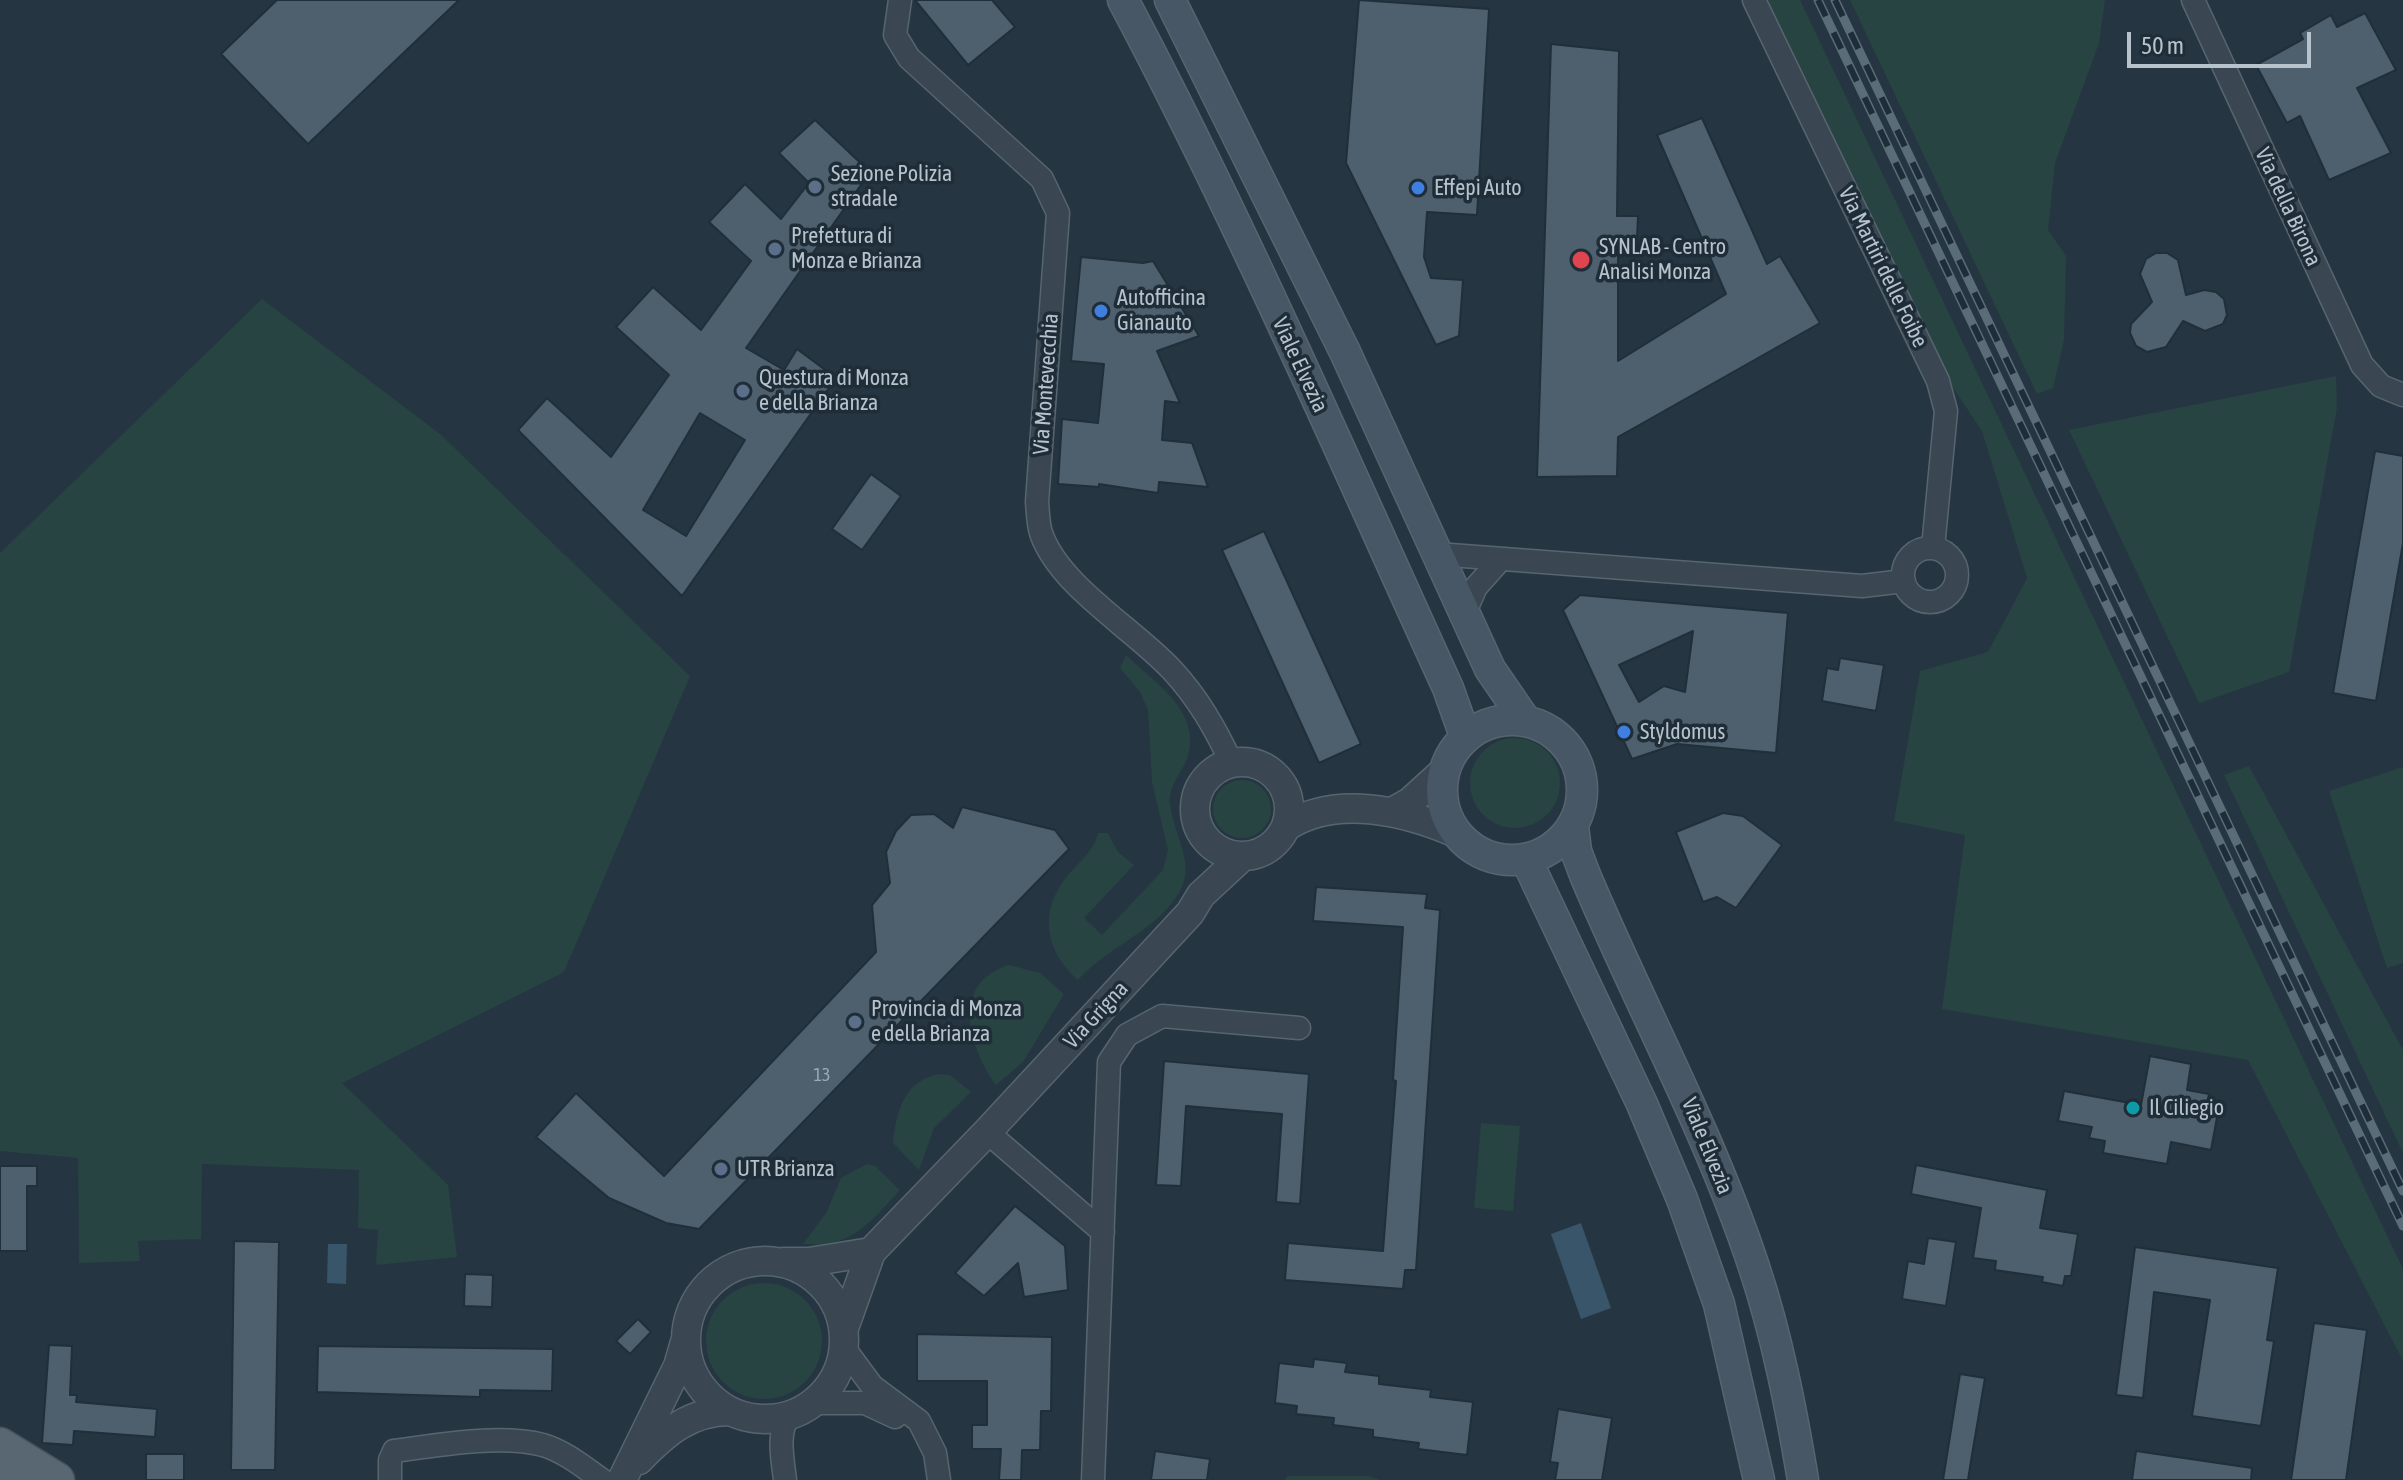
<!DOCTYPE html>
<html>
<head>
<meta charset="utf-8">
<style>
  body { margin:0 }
  #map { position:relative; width:2403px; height:1480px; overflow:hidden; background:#253642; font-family:"Asap Condensed",sans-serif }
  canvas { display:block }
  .scale { position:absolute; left:2127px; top:32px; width:184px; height:36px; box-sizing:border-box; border:4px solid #b6c2cc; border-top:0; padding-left:10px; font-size:24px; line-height:28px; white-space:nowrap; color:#b6c2cc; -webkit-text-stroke:6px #1e2d37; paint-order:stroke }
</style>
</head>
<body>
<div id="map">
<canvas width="2403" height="1480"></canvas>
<div class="scale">50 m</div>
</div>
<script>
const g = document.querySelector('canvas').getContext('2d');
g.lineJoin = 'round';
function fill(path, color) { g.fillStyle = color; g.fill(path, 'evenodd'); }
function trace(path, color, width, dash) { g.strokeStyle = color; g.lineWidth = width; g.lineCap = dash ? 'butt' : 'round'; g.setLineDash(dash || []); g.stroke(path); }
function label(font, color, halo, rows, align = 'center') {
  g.font = font + ' "Asap Condensed",sans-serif'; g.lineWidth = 7; g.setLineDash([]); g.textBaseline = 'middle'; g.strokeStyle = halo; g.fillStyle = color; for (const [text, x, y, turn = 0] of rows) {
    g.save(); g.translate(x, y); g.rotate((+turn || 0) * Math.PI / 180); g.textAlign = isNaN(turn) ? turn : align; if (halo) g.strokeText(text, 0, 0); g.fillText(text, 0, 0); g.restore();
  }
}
const green = new Path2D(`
  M1766 0H1800L2403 1269V1361L2248 1060 1942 1009 1965 835 1894 821 1920 671 1988 652 2027 578 1982 431 1950 383Z
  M1850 0H2105L2099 43 2055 163 2048 230 2066 256 2064 340 2053 388 2037 394Z
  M262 299 440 434 690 676 564 972 342 1083 448 1185 457 1257 376 1265 378 1230 358 1228 359 1170 202 1164 201 1239 138 1241 140 1261 79 1263 78 1158 0 1151V553Z
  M2336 376 2337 408 2289 672 2199 703 2069 430Z
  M1126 655C1154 682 1204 713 1187 759 1181 774 1168 786 1170 804 1173 835 1197 863 1179 893 1154 933 1108 946 1078 980 1044 951 1038 909 1069 874 1081 860 1093 852 1098 833H1108L1118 852 1134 865 1084 918 1102 935 1163 870 1168 850 1152 782 1148 710 1140 692 1120 668Z
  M1470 783a45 45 0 1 1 90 0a45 45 0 1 1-90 0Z
  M2249 766 2403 1050V1153L2224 775Z
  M2403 767V963L2387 968 2329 791Z
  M1213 809a29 29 0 1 1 58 0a29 29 0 1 1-58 0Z
  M1009 965 1040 973 1064 994 1023 1062 996 1085C969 1048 949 983 1009 965Z
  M940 1074 950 1075 971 1092 934 1128 919 1170 893 1143C896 1111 905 1079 940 1074Z
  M1481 1123 1520 1126 1513 1211 1474 1208Z
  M867 1164 875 1166 900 1190C869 1223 853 1248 803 1244L826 1213 841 1178Z
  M706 1341a58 58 0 1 1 116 0a58 58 0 1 1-116 0Z
  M1287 1476H1369L1380 1480H1285Z`);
const water = new Path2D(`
  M1581 1223 1611 1308 1581 1319 1551 1234Z
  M328 1244H347L346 1284 327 1283Z`);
const building = new Path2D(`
  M277 0H459L308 144 221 54Z
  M915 0H992L1015 27 968 65Z
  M1359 0 1489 9 1477 215 1427 212 1424 257 1431 278 1463 280 1459 336 1436 345 1346 163Z
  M2365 13 2396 70 2357 88 2391 153 2329 180 2300 116 2287 123 2256 65 2303 39 2300 33 2331 15 2337 27Z
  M1551 44 1619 51 1617 216H1638L1637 238 1618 240V361L1726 294 1657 135 1702 118 1767 264 1780 256 1820 323 1618 437 1617 476 1537 477Z
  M815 120 870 172 746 348 784 370 797 349 836 378 682 596 518 430 547 398 611 457 669 375 616 327 653 287 701 330 751 261 709 222 745 184 781 219 809 183 779 153ZM700 413 745 440 686 536 643 510Z
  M2156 253H2167L2178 260 2186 295 2204 290 2216 292 2224 299 2227 315 2223 324 2205 331 2183 321 2166 347 2147 352 2136 346 2130 333 2131 324 2152 302 2140 274 2146 259Z
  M1081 257 1143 263 1153 261 1199 336 1157 351 1180 403 1165 401 1162 440 1192 443 1208 487 1159 482 1158 493 1099 484V487L1058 484 1062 419 1098 423 1104 364 1071 361Z
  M2375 451 2403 456V543L2376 701 2333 693Z
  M871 474 901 496 862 550 832 529Z
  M1264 531 1361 744 1319 763 1222 550Z
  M1580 595 1788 613 1776 753 1677 744 1632 759 1563 610ZM1693 631 1685 692 1664 686 1639 702 1619 665Z
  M1840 658 1884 665 1876 711 1822 701 1827 668 1838 670Z
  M962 807 1055 830 1069 849 699 1229 666 1223 609 1198 536 1137 576 1093 664 1176 876 952 872 905 890 883 886 852 896 831 911 815 934 814 953 828Z
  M1723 813 1743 816 1782 845 1736 908 1717 897 1703 902 1676 832Z
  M1316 887 1427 894 1425 908 1440 910 1416 1270H1405L1403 1289 1285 1280 1288 1243 1383 1251 1396 1081 1393 1080 1403 927 1313 921Z
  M2150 1056 2191 1064 2187 1090 2209 1094 2206 1110 2218 1112 2211 1150 2171 1142 2167 1164 2103 1153 2105 1141 2089 1138 2092 1127 2058 1121 2064 1091 2141 1105Z
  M1164 1061 1309 1074 1300 1204 1276 1202 1282 1114 1186 1106 1181 1186 1156 1185Z
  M1916 1165 2047 1190 2040 1228 2078 1234 2071 1276H2065L2063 1286 2042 1282 2043 1277 1995 1270 1996 1261 1973 1258 1981 1208 1911 1194Z
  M0 1166H37V1186H27V1251H0Z
  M1015 1206 1065 1246 1068 1290 1024 1297 1018 1263 984 1296 955 1273Z
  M1928 1238 1956 1242 1946 1306 1902 1299 1908 1261 1924 1264Z
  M234 1241 279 1242 275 1470H231Z
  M2135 1247 2278 1268 2267 1340 2274 1341 2261 1426 2192 1416 2210 1300 2154 1292 2143 1398 2116 1395Z
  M465 1274 493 1275 492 1307 464 1306Z
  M638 1319 651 1332 630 1354 616 1341Z
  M2314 1323 2367 1330 2346 1480H2291Z
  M917 1334 1052 1337 1051 1411H1041L1040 1450H1022L1021 1480H999L1001 1449H972V1425H987V1381H917Z
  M49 1345 72 1346 70 1395H77L76 1402 157 1409 155 1437 74 1431 73 1445 42 1443Z
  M318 1346 553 1349 552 1391 480 1390V1397L317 1392Z
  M1314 1359 1347 1363 1345 1372 1379 1376V1384L1431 1390 1430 1397 1473 1402 1467 1455 1418 1449 1419 1443 1373 1437V1430L1333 1425 1334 1418 1296 1414 1297 1406 1275 1403 1279 1363 1313 1367Z
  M1960 1374 1985 1378 1972 1455 1968 1480H1943Z
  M1558 1409 1612 1418 1602 1480H1555L1558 1463 1550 1462Z
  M1155 1451 1210 1459 1207 1480H1151Z
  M2136 1451 2252 1468 2251 1480H2132Z
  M146 1454H184V1480H146Z`);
const minor = new Path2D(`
  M900 0 895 35 909 58 1042 179 1058 213 1037 502C1038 512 1038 524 1041 533 1059 586 1134 629 1172 670 1198 698 1215 728 1231 762
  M1754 0 1938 381 1946 411 1933 548
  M2193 0 2362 365 2381 386 2403 395
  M1903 575a27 27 0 1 1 54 0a27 27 0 1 1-54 0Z
  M1437 554 1862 586 1904 581
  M1464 614 1476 587 1501 559
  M987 1132 1103 1232
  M844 1348 872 1386 919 1421 935 1453 939 1480
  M813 1403H865L895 1417
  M390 1480V1460L394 1451C438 1445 500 1434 543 1445 564 1451 585 1468 602 1480
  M785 1480C783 1461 776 1431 790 1415
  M1093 1480 1109 1062 1127 1035 1162 1016 1299 1028`);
const tertiary = new Path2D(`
  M1195 809a47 47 0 1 1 94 0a47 47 0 1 1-94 0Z
  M1392 812 1410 802 1443 772
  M1286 827C1335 794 1405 811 1456 833
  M686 1340a79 79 0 1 1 158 0a79 79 0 1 1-158 0Z
  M784 1262H809L871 1252
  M844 1328 871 1252 987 1132 1190 913 1201 895 1242 857
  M639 1460C665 1433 690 1411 730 1411
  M622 1480 678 1366 685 1342`);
const secondary = new Path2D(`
  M1123 0C1242 224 1343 458 1448 688L1465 736
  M1170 0 1345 352 1490 669 1525 720
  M1442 790a70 70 0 1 1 140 0a70 70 0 1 1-140 0Z
  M1573 826 1576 851 1585 875C1640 1006 1709 1131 1754 1267 1777 1336 1791 1408 1803 1480
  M1526 859 1642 1104 1682 1199 1719 1304 1759 1480`);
const primary = new Path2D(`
  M0 1445 57 1480
  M0 1476 7 1480`);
const rail = new Path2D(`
  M1818 0 2403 1226
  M1835 0 2403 1191`);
const markers = [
  [815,187,8,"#5c6f8a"],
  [1418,188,8,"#3f7fe0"],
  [775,249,8,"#5c6f8a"],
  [1581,260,10,"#e0444e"],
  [1101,311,8,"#3f7fe0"],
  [743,391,8,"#5c6f8a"],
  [1624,732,8,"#3f7fe0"],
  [855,1022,8,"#5c6f8a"],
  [2133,1108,8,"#0f9aa8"],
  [721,1169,8,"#5c6f8a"]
];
const numberNames = [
  ["13",822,1075]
];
const poiNames = [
  ["Sezione Polizia",831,174],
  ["stradale",831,199],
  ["Effepi Auto",1434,188],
  ["Prefettura di",791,236],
  ["Monza e Brianza",791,261],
  ["SYNLAB - Centro",1599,247],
  ["Analisi Monza",1599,272],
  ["Autofficina",1117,298],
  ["Gianauto",1117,323],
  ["Questura di Monza",759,378],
  ["e della Brianza",759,403],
  ["Styldomus",1640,732],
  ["Provincia di Monza",871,1009],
  ["e della Brianza",871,1034],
  ["Il Ciliegio",2149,1108],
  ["UTR Brianza",737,1169]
];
const streetNames = [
  ["Via della Birona",2288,207,65],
  ["Via Martiri delle Foibe",1883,267,64],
  ["Viale Elvezia",1300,365,65],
  ["Via Montevecchia",1046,384,-86],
  ["Via Grigna",1096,1015,-47],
  ["Viale Elvezia",1707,1146,68]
];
fill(green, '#274342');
fill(water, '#385569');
fill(building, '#4e606d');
trace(building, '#202f39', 2);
trace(minor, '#57656f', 25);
trace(tertiary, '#57656f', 31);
trace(secondary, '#57656f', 33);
trace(primary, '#46535e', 37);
trace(minor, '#3a4752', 22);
trace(tertiary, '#3a4752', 28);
trace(secondary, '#475765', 30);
trace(primary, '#586772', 34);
trace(rail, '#5b6c79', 9);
trace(rail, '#1e2d37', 6, [18]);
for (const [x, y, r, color] of markers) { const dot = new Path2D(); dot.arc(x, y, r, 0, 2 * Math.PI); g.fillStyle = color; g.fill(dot); trace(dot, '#1e2d37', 3); }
label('18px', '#9caab4', null, numberNames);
label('22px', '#b6c2cc', '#1e2d37', poiNames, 'left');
label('22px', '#b6c2cc', '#1e2d37', streetNames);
</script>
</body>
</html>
